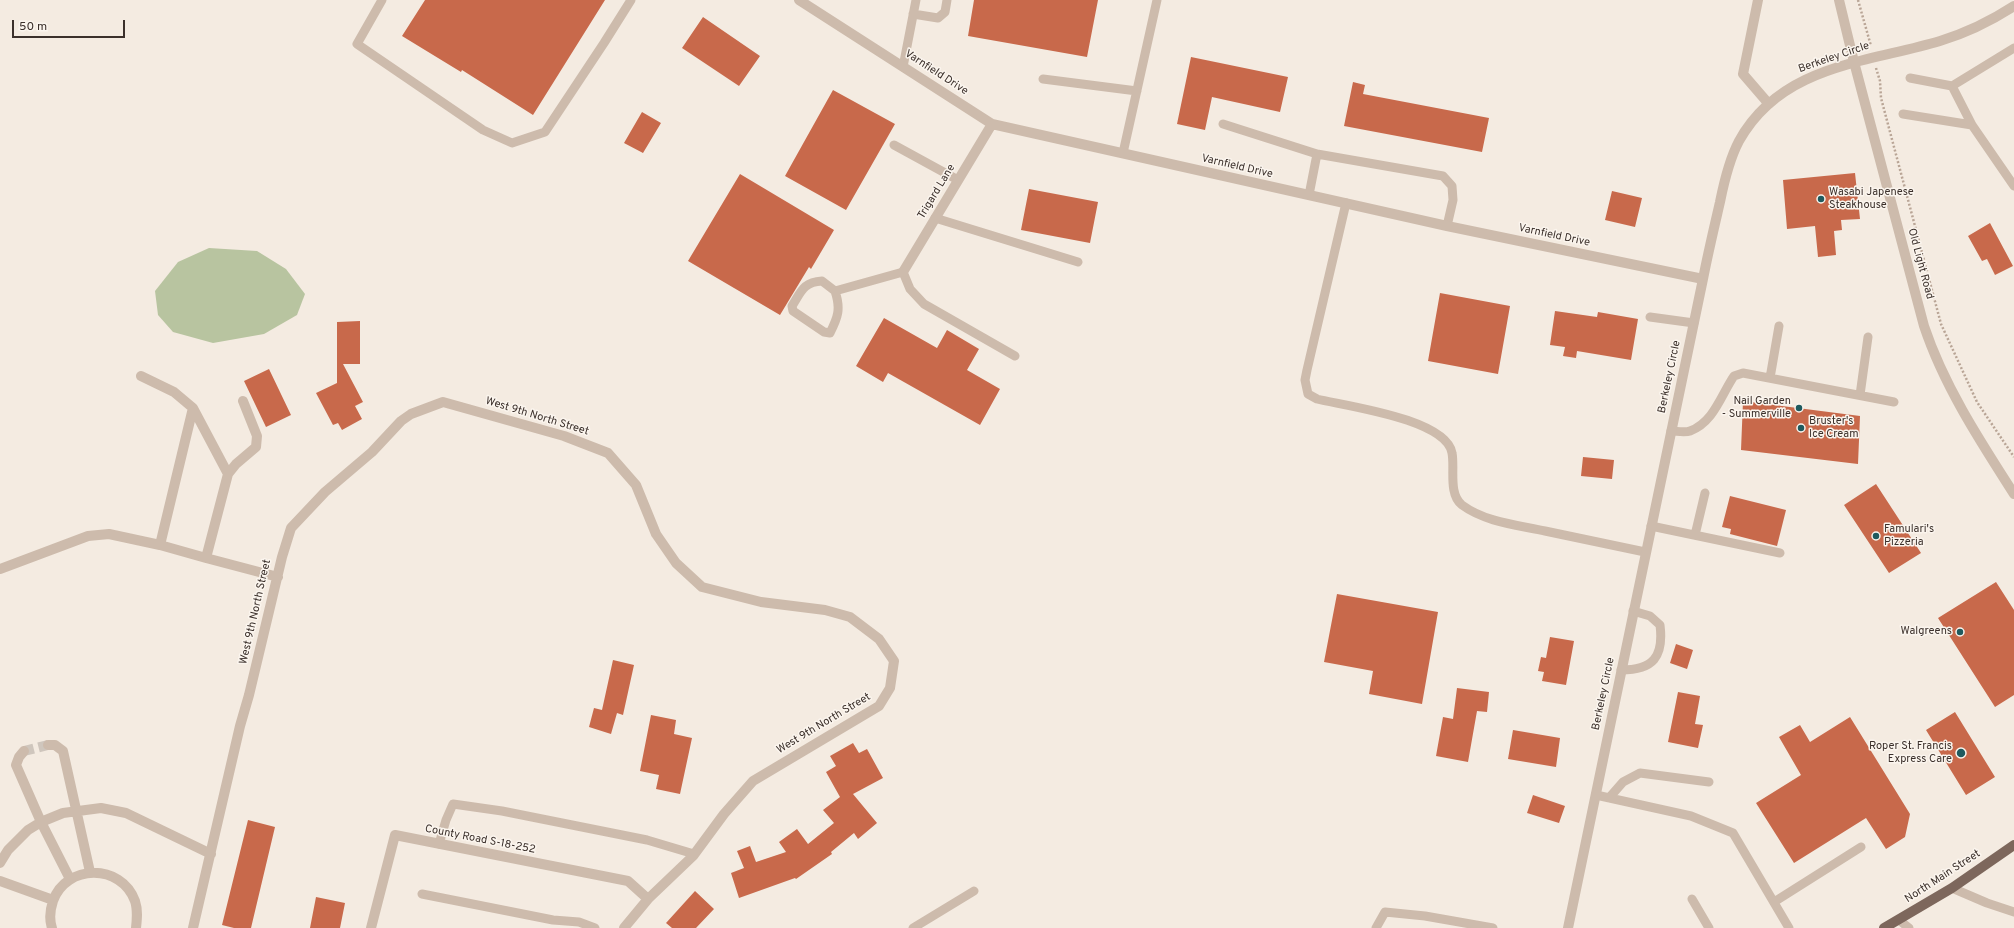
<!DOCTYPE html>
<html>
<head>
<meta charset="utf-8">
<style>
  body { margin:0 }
  #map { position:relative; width:2014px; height:928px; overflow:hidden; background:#f4ebe1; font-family:Overpass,sans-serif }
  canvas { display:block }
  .scale { position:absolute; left:12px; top:20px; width:113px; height:18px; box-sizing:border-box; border:2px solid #3b302b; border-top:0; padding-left:5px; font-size:12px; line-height:14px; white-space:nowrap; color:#3b302b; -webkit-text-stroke:3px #fbf5ee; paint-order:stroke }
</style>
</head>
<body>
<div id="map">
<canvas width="2014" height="928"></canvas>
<div class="scale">50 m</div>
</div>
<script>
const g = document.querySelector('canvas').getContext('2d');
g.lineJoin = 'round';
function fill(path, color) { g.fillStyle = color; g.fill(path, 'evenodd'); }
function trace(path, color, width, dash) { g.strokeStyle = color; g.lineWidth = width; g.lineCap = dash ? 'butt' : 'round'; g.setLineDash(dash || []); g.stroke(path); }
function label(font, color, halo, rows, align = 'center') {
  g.font = font + ' Overpass,sans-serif'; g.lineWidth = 3; g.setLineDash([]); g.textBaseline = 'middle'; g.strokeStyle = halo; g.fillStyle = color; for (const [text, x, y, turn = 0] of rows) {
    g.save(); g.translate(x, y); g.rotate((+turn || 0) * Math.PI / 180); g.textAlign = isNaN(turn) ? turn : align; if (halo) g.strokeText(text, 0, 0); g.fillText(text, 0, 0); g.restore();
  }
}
const green = new Path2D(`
  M209 248 257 251 286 269 305 294 297 315 264 334 213 343 173 332 158 315 155 291 178 262Z`);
const building = new Path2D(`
  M425 0H605L533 115 462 70 461 72 402 36Z
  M974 0H1098L1087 57 968 36Z
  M703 17 760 56 739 86 682 48Z
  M1191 57 1288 77 1280 112 1212 97 1205 130 1177 124Z
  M1353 82 1365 85 1363 94 1489 118 1482 152 1344 126Z
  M833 90 895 124 846 210 785 176Z
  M642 112 661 123 643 153 624 143Z
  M1855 173 1860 219 1841 220 1842 230 1834 231 1836 255 1818 257 1815 226 1787 229 1783 180Z
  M740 174 834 230 811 269 809 267 780 315 688 261Z
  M1029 189 1098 202 1090 243 1021 230Z
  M1612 191 1642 198 1635 227 1605 220Z
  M1990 223 2013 266 1995 275 1987 259 1982 261 1968 236Z
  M1440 293 1510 306 1498 374 1428 361Z
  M1555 311 1597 317 1598 312 1638 319 1631 360 1577 351 1576 358 1563 356 1565 347 1550 345Z
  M884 318 937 348 947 330 979 349 967 370 1000 389 980 425 888 373 883 382 856 366Z
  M360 321V364H343L363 402 355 406 362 419 342 430 338 423 333 425 316 393 337 383V322Z
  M269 369 291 415 266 427 244 381Z
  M1743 401 1860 416 1858 464 1741 450Z
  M1583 457 1614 460 1612 479 1581 476Z
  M1876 484 1921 553 1889 573 1844 505Z
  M1730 496 1786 510 1777 546 1730 534 1731 529 1722 527Z
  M1996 582 2014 610V695L1995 707 1938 618Z
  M1337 594 1438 612 1422 704 1369 694 1373 671 1324 662Z
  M1550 637 1574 641 1566 685 1542 681 1544 672 1538 671 1541 657 1546 658Z
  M1676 644 1693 650 1687 669 1670 663Z
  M613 660 634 665 623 715 617 713 611 734 589 727 594 708 602 710Z
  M1457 688 1489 692 1487 712 1477 711 1468 762 1436 756 1443 717 1453 719Z
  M1678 692 1700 696 1695 724 1703 725 1698 748 1668 742Z
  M1955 712 1995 777 1966 795 1926 730Z
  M651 715 676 720 674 734 692 738 680 794 656 789 659 775 640 771Z
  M1850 717 1910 814 1905 837 1886 849 1866 818 1794 863 1756 803 1801 775 1779 737 1800 725 1810 742Z
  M1513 730 1560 738 1556 767 1508 759Z
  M853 743 859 753 867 749 883 778 853 794 877 823 858 839 854 833 831 852 832 854 796 879 795 878 739 898 731 873 744 868 737 851 750 846 756 862 786 852 779 842 797 829 808 844 834 823 823 810 840 797 826 772 836 766 830 756Z
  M1533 795 1565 806 1559 823 1527 813Z
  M248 820 275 827 251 928H234L222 925Z
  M695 891 714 909 696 928H672L666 923Z
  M316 897 345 903 340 928H310Z`);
const minorTunnel = new Path2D(`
  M24 751 48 745`);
const path = new Path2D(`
  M1858 0 1871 46
  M1876 68 1880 81 1881 98 1941 324 1977 402 2014 457`);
const service = new Path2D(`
  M382 0 357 44 483 130 512 143 545 132 604 43 631 0
  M913 14 938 18 945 12 947 0
  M2014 48 1952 86 1972 125 2014 186
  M903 67 916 0
  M1910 78 1952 86
  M1043 79 1137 91
  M1903 114 1972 125
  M1223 124 1317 154 1443 176 1452 186 1453 200 1447 226
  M894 145 958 180
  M1123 153 1157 0
  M1309 195 1317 154
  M1346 203 1307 370 1305 380 1308 394 1317 399C1346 406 1446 419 1452 453 1455 468 1448 494 1462 505 1485 522 1517 525 1545 531 1578 538 1612 545 1645 552
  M935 218 1078 262
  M835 291C841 309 838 317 830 333L824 332 793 311 792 306C801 292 803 282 822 281L835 291 903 272 910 289 924 304 1015 356
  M1650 317 1694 323
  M1770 378 1779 326
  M1860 395 1868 337
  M1671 431C1676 431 1685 433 1690 431 1714 422 1721 395 1734 376L1743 373 1894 402
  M1651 526 1780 553
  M1695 535 1705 493
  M1621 670C1653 670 1664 657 1660 625L1650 616 1633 611
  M1596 795 1691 816 1733 833 1789 928
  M1609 798 1623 782 1640 773 1709 782
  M439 844 446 820 453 804 502 811 647 840 694 854
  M1952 888 1987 903 2014 912
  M422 894 553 920 579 922 595 928
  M1692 899 1709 928
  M1774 902 1861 847
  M1899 920 1909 928
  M913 928 974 891
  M1376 928 1385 912 1425 916 1493 928`);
const minor = new Path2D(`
  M799 0 992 124 1447 226 1703 279
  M1758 0 1743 74 1768 103
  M1839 0 1854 62 1924 326C1944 386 1980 441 2014 494
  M903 272 992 124
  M141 376 174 392 193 408 228 474
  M243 401 257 436 256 447 236 464 228 474 206 558 278 577
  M193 408 160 545 206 558
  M0 569 88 536 109 534 160 545
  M48 745H55L63 751 90 872
  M24 751 19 757 16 765 41 822 70 879
  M0 863 8 850 28 830 41 822 63 813 101 808 126 813 211 854
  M0 881 53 900
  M52 928C49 919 50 910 53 901 66 864 121 863 135 901 138 910 137 919 136 928
  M193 928 240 726 249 695 282 557 291 528 325 492 372 452 401 421 411 414 443 402 564 436 608 453 636 485 656 534 676 563 702 587 761 602 825 610 850 617 879 639 894 661 890 688 879 706 753 781 724 814 693 856 648 899 624 928
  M371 928 395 835 628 881 648 899
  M1568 928 1703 279C1708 253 1714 228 1720 202 1724 182 1729 160 1739 141 1781 65 1866 63 1940 41 1966 33 1991 21 2014 6`);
const primary = new Path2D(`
  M1884 928 1952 888 2014 845`);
const markers = [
  [1821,199,4,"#1f5a5e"],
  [1799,408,4,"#1f5a5e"],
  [1801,428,4,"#1f5a5e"],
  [1876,536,4,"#1f5a5e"],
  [1960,632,4,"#1f5a5e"],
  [1961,753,5,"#1f5a5e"]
];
const streetNames = [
  ["Berkeley Circle",1834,58,-19],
  ["Varnfield Drive",936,73,33],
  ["Varnfield Drive",1237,167,13],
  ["Trigard Lane",937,192,-59],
  ["Varnfield Drive",1554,236,12],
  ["Old Light Road",1920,264,75],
  ["Berkeley Circle",1670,377,-78],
  ["West 9th North Street",537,417,17],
  ["West 9th North Street",256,612,-77],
  ["Berkeley Circle",1604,694,-78],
  ["West 9th North Street",824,724,-31],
  ["County Road S-18-252",480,840,11],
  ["North Main Street",1943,877,-33]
];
const poiNames = [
  ["Wasabi Japenese",1829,193],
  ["Steakhouse",1829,206],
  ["Nail Garden",1791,402,"right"],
  ["- Summerville",1791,415,"right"],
  ["Bruster's",1809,422],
  ["Ice Cream",1809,435],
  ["Famulari's",1884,530],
  ["Pizzeria",1884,543],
  ["Walgreens",1952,632,"right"],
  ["Roper St. Francis",1952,747,"right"],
  ["Express Care",1952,760,"right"]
];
fill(green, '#b8c4a0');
fill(building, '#c8694b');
trace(minorTunnel, '#cfc6bd', 10, [10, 5]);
trace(path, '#b9a596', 2.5, [2, 2]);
trace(service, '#cdbbac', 9);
trace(minor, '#cdbbac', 10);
trace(primary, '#7d675c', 10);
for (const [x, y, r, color] of markers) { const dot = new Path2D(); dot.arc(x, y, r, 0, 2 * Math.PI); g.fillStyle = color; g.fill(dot); trace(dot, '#fbf5ee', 1.5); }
label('11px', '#3b302b', '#fbf5ee', streetNames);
label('11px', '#3b302b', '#fbf5ee', poiNames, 'left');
</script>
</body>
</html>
